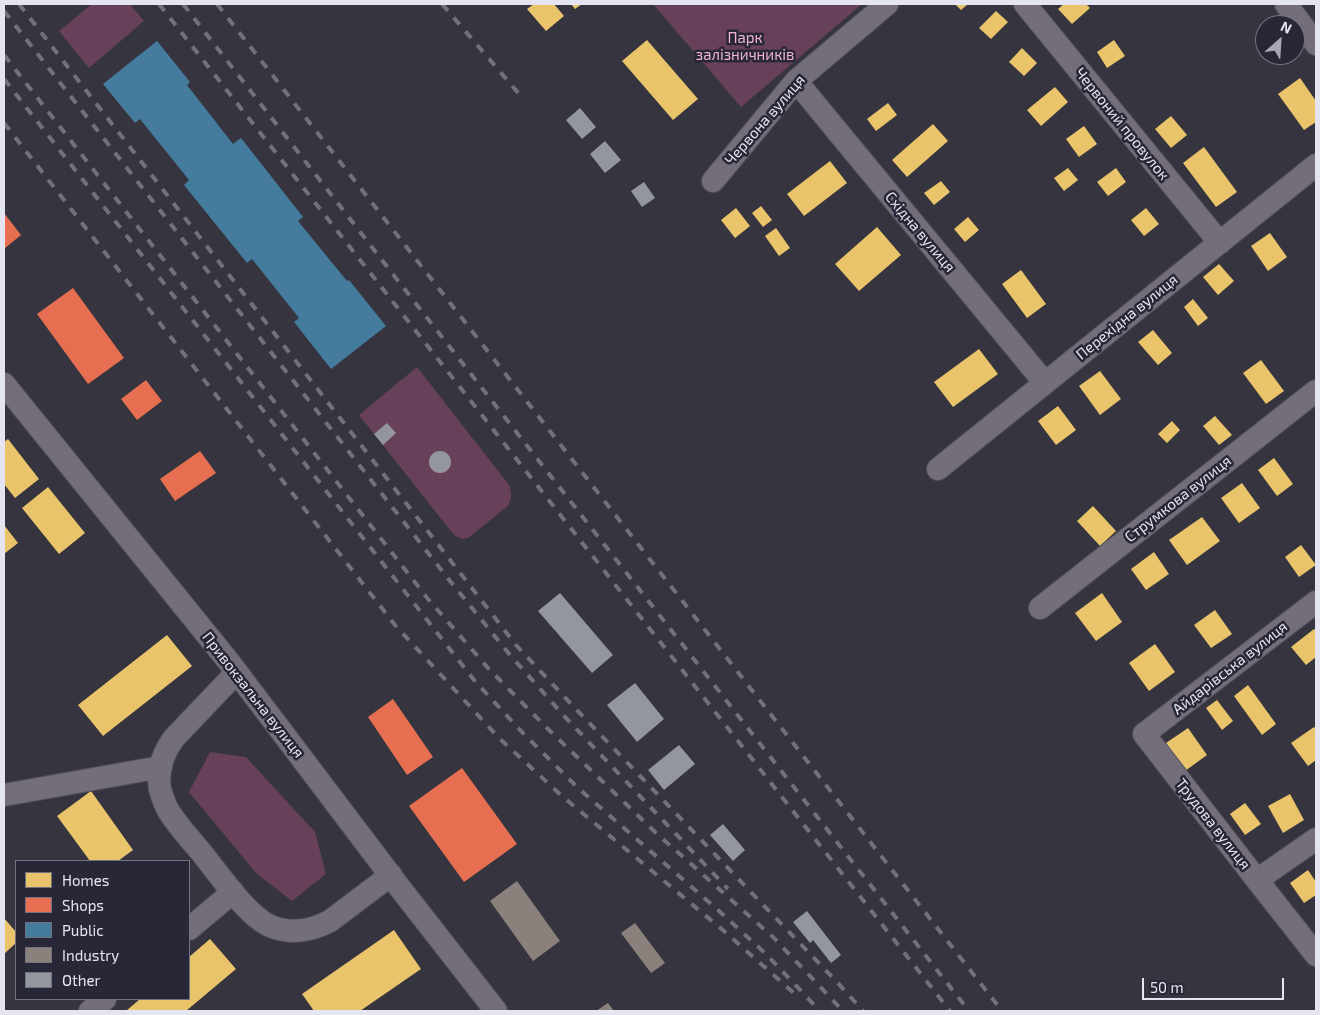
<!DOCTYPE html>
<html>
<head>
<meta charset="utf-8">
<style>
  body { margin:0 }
  #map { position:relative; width:1320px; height:1015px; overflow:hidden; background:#36353f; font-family:"Exo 2",sans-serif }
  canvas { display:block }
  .frame { position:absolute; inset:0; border:5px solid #e5e5f1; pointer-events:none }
  .legend { position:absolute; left:15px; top:860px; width:175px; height:140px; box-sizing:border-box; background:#282738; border:1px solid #747382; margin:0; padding:6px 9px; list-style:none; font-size:15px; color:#e5e5f1 }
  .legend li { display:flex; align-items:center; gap:10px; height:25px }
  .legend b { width:25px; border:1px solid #747382 }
  .north { position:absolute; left:1255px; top:15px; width:50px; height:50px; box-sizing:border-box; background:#282738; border:1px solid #747382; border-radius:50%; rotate:26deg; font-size:14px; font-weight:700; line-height:20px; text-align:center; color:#e5e5f1 }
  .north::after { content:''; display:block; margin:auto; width:18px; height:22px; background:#a8a7b3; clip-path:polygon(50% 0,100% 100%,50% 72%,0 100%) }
  .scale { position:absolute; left:1142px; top:978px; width:142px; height:22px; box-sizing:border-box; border:2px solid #e5e5f1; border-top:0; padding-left:6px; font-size:15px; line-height:18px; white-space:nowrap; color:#e5e5f1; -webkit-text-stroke:4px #282738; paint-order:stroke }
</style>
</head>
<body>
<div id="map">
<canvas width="1320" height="1015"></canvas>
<div class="frame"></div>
<ul class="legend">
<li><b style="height:14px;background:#e9c46a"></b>Homes</li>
<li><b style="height:14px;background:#e76f51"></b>Shops</li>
<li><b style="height:14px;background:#457b9d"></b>Public</li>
<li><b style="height:14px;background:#8a817c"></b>Industry</li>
<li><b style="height:14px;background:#94969f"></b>Other</li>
</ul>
<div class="north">N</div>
<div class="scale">50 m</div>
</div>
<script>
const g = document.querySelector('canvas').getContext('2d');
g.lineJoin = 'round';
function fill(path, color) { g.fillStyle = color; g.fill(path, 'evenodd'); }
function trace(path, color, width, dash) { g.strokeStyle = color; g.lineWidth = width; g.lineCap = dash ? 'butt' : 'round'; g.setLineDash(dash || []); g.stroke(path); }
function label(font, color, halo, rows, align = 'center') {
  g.font = font + ' "Exo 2",sans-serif'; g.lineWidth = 5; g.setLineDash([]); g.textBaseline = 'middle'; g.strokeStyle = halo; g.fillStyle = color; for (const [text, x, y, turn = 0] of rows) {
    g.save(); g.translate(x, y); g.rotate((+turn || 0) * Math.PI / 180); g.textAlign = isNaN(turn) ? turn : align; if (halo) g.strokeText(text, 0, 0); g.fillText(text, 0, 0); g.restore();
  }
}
const green = new Path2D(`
  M92 4H130L144 21 89 68 59 31Z
  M653 4H862L741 107Z
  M417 367 509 485C512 493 512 498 508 506L468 538 462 539 454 535 359 415Z
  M210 752 246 757 315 832 326 874 292 901 257 874 189 792Z`);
const homes = new Path2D(`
  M534 4H554L564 16 546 31 527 9Z
  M571 4H582L575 9Z
  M955 4H968L961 10Z
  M1064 4H1086L1090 8 1072 24 1058 9Z
  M996 11 1008 22 991 39 979 28Z
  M647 40 698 99 673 120 622 61Z
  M1114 40 1125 56 1107 68 1097 52Z
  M1022 48 1037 63 1024 76 1009 62Z
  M1300 78 1316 101V122L1304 130 1278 94Z
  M1055 87 1068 102 1041 126 1027 110Z
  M888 103 897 115 876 131 867 119Z
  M1171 116 1187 135 1171 148 1155 129Z
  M933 124 948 141 907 177 892 160Z
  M1084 126 1097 144 1079 157 1066 139Z
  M1204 147 1237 192 1216 207 1183 163Z
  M830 161 847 183 804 216 787 194Z
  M1068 168 1078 180 1064 191 1054 178Z
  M1116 168 1126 182 1108 196 1097 182Z
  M941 181 950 192 934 205 924 193Z
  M761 206 772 220 763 227 752 213Z
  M736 208 750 226 735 238 721 220Z
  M1146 208 1159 224 1144 236 1131 220Z
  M968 217 979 230 965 242 954 229Z
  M877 227 901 255 859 291 835 264Z
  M776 228 790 248 779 256 765 236Z
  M1270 233 1287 257 1268 271 1251 246Z
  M1219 264 1234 281 1218 295 1203 277Z
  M1021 270 1046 304 1027 318 1002 284Z
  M1193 299 1208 318 1198 326 1184 307Z
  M1153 330 1172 353 1158 365 1138 342Z
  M979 349 998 374 953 407 934 382Z
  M1261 360 1284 391 1266 404 1243 373Z
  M1100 371 1121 399 1100 415 1079 386Z
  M1058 406 1076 430 1056 445 1038 421Z
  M1215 416 1232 435 1219 445 1203 426Z
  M1172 421 1180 430 1167 443 1158 434Z
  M8 439 39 479 15 498 4 484V442Z
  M1274 458 1293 484 1277 496 1258 470Z
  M1242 483 1260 508 1239 523 1221 498Z
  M48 487 85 533 59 554 22 508Z
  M1093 506 1116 531 1100 546 1077 521Z
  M1202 517 1220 541 1187 565 1169 540Z
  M4 525 18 543 4 554Z
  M1301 545 1316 565 1299 577 1285 557Z
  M1154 552 1169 574 1146 590 1131 569Z
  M1102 593 1122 622 1096 641 1075 613Z
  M1215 610 1232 634 1211 648 1194 625Z
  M1314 629 1316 631V657L1306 665 1291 647Z
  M167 635 192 666 103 736 78 705Z
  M1155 644 1175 672 1149 691 1129 663Z
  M1248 685 1276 724 1262 735 1234 696Z
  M1217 700 1233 721 1222 730 1206 708Z
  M1314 727 1316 730V760L1308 766 1291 743Z
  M1188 728 1207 755 1185 771 1166 743Z
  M91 791 133 850 118 861H90L57 816Z
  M1290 794 1304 820 1283 833 1268 806Z
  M1245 803 1261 824 1245 835 1230 814Z
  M1308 870 1316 882V895L1304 903 1290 883Z
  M4 918 16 932V943L4 954Z
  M394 930 421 969 360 1011H314L302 994Z
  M210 939 236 969 186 1011H126L140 999H189V957Z`);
const shops = new Path2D(`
  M4 213 21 235 4 249Z
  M73 288 124 358 88 384 37 314Z
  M146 380 162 401 137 420 121 399Z
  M200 451 216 473 175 501 160 479Z
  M393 699 433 757 407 775 368 717Z
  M462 768 517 844 464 882 409 806Z`);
const public = new Path2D(`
  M157 41 190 82 187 85 233 144 241 138 303 217 298 221 347 281 349 280 386 326 331 369 294 322 299 318 252 259 247 263 184 185 189 180 140 119 135 123 103 84Z`);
const industry = new Path2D(`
  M517 881 560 941 533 961 490 901Z
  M635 923 665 963 651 973 621 933Z
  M608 1003 614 1011H596Z`);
const building = new Path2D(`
  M580 108 596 127 582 139 566 120Z
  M605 141 621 160 605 173 590 154Z
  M644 182 655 198 642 207 631 191Z
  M387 423 396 433 383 445 374 434Z
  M429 462a11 11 0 1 1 22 0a11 11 0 1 1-22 0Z
  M560 593 613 655 592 673 538 611Z
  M635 683 664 719 637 742 607 705Z
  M679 745 695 764 664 790 648 770Z
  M723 824 745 850 733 861 710 835Z
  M807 911 841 955 831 963 813 940 810 943 793 922Z`);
const street = new Path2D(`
  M1025 4 1220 243
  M1286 4 1316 44
  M796 81 1045 383
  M713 181 796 81 887 4
  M4 384 229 662 400 888 496 1011
  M938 469 1316 165
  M1316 602 1144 734 1257 880 1316 839
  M1040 608 1316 391
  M236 673 174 738C163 753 157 770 160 789 162 796 164 803 168 810 177 825 190 839 201 852 218 873 245 913 268 925 289 935 311 931 330 921L391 875
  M4 795 161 767
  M1257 880 1316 955
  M189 929 233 892
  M90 1011 105 999`);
const rail = new Path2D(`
  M19 4 516 645 573 706 837 982 863 1011
  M159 4 950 1011
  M183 4 399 282 969 1011
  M217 4 1002 1011
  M442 4 520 95
  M4 11 450 581 510 655 565 717 728 889
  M4 55 428 599 488 668 547 728 655 832 773 937 843 1011
  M4 79 474 680 520 730 578 788 718 910 766 954 820 1011
  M4 123 395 625 499 738 562 796 724 931 796 995`);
const parkNames = [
  ["Парк",745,38],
  ["залізничників",745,55]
];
const streetNames = [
  ["Червона вулиця",765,120,-49],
  ["Червоний провулок",1122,124,51],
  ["Східна вулиця",920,232,50],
  ["Перехідна вулиця",1127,317,-39],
  ["Струмкова вулиця",1178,499,-38],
  ["Айдарівська вулиця",1230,668,-38],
  ["Привокзальна вулиця",253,695,52],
  ["Трудова вулиця",1213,824,52]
];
fill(green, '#674059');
fill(homes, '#e9c46a');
fill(shops, '#e76f51');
fill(public, '#457b9d');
fill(industry, '#8a817c');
fill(building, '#94969f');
trace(street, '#53525b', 24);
trace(street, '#736e79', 22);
trace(rail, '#74707a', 4, [9, 9]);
label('15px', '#f3b2d8', '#282738', parkNames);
label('15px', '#e5e5f1', '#282738', streetNames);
</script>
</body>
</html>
